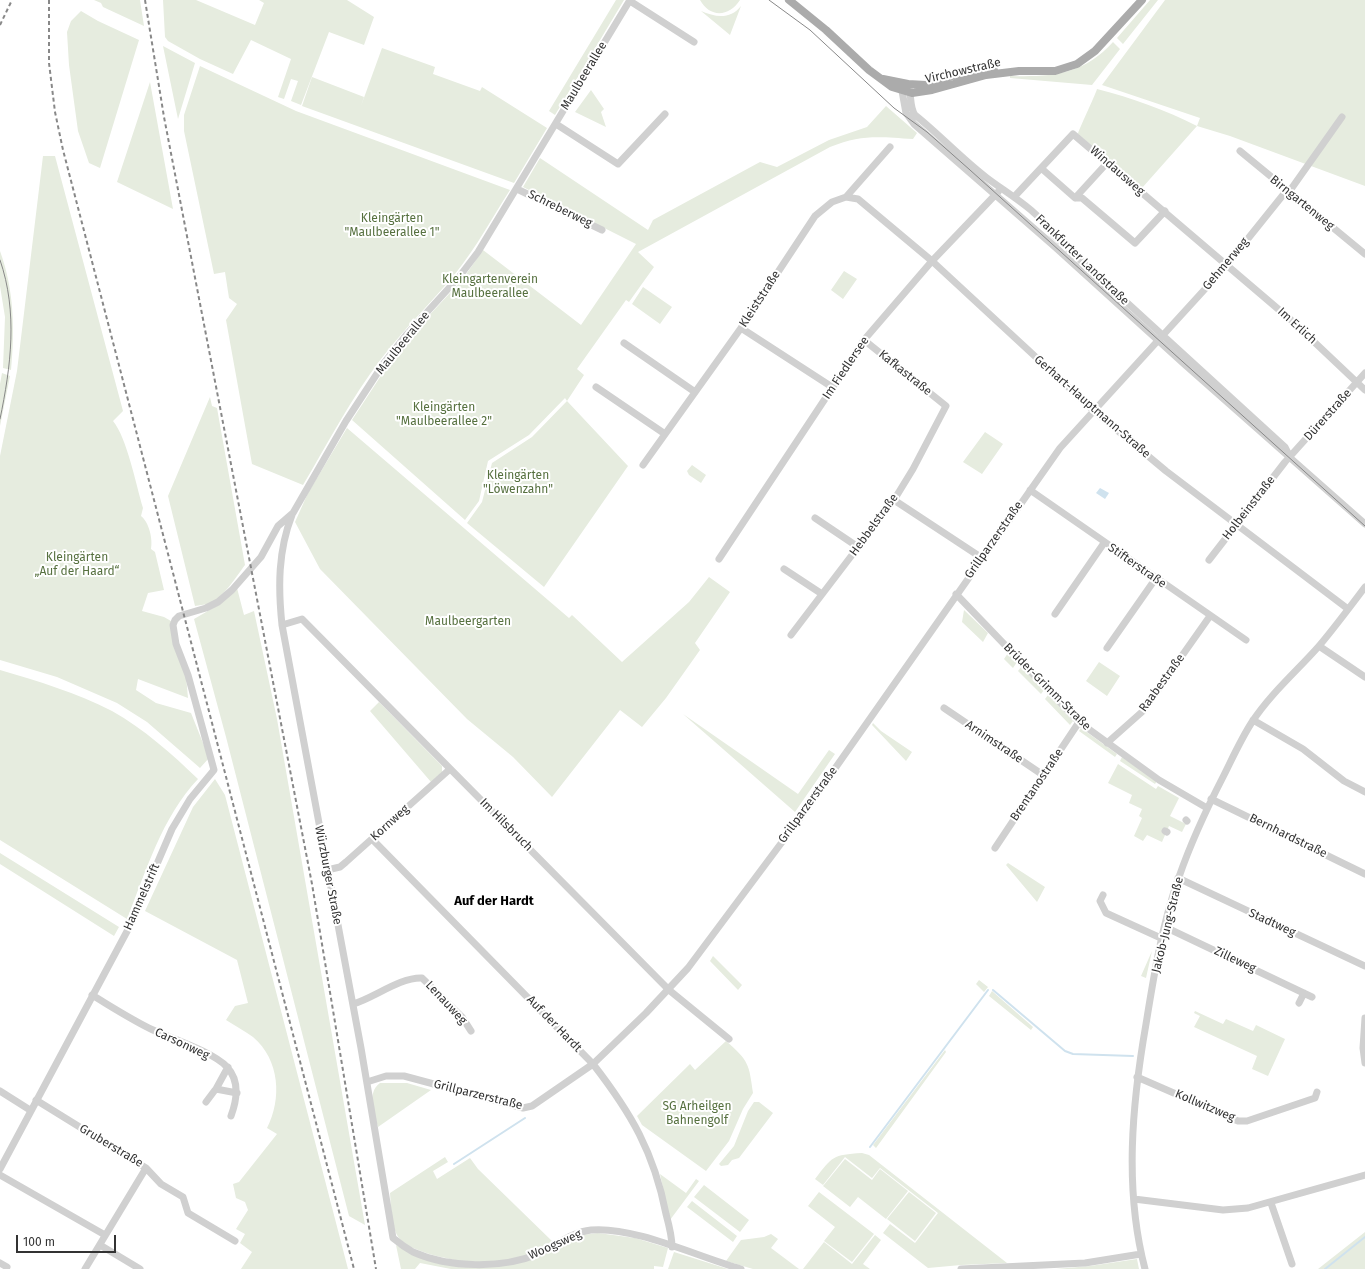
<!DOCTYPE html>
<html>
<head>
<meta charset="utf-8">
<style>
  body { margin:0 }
  #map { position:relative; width:1365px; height:1269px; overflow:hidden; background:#fff; font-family:"Fira Sans",sans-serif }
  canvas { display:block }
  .scale { position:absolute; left:16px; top:1235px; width:100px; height:18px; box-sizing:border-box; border:2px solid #333; border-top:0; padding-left:5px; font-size:12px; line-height:14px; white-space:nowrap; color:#333; -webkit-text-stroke:3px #fff; paint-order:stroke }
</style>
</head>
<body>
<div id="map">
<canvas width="1365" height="1269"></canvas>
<div class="scale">100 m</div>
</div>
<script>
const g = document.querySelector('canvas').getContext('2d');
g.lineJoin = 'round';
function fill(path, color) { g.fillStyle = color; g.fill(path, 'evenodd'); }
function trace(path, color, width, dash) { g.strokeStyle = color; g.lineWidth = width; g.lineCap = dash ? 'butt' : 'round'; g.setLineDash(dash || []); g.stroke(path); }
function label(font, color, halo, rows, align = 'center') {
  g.font = font + ' "Fira Sans",sans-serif'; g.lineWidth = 4; g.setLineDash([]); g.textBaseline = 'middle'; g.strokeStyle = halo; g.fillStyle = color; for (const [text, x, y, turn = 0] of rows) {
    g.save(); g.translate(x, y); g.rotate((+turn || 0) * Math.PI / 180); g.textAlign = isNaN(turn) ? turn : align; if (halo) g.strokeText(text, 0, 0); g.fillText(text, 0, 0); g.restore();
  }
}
const green = new Path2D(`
  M94 0H140L144 26 103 7 101 3Z
  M163 0H196L255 25 264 3 259 0H347L374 17 364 45 329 32 301 105 291 101 298 81 291 79 284 99 278 97 291 59 251 40 233 74 200 59 168 41 165 37Z
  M616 0H624L555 115 549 111Z
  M700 0H740C729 17 710 18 700 0Z
  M1150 0H1158L1123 44 1117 38Z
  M1165 0H1365V186L1230 136 1197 126 1142 188 1078 134C1078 131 1095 96 1097 89 1132 98 1166 110 1197 126L1200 118 1102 85Z
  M741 6 730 35 701 11C715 17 730 20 741 6Z
  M81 11 98 21 139 40 100 168 89 163 78 131 69 65 67 32 71 21Z
  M1113 42 1120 49 1092 85 1010 78V76C1052 77 1083 75 1113 42Z
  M163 46 195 63 178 119Z
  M382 48 435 67 433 74 480 91 482 87 547 128 514 183 302 106 312 77 364 97 361 106Z
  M200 66 296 111 510 190C492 218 476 248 455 274 431 303 404 329 381 359 351 398 328 443 303 485L252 464 226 320 237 304 229 298 225 272 214 274 184 131V115Z
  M150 82 173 209 117 182Z
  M591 90 604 109 601 112 606 127 575 112Z
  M886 106 917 133 913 139C879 137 862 134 830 147L638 252 654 267 629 302 626 300 577 369 584 375 567 401 628 466 544 587 467 523 482 502 492 463 532 437 567 401 565 398 529 435 488 461 479 501 465 520 352 420 388 365 410 336 462 280 483 250 581 325 636 244 523 187 540 158 648 230 653 220 760 162 777 167 829 140 867 127Z
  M43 156H55L123 411 113 421C127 438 136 485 143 508L141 516C149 522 153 539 151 549L155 552 164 590 148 593 142 611 164 617 171 621V627L186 676 188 698 138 679 136 690 156 703 191 713 209 758 200 768 147 722 117 703 57 677 0 660V456L17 371Z
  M0 251C14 289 15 330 11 370L3 368 5 317 0 286Z
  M844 271 857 279 843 299 831 290Z
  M643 287 672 307 660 324 632 304Z
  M2 373 10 376 0 426V384Z
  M210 397 212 406 217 408 245 565C236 577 222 600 208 604 204 605 199 605 195 606L168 496Z
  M347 428 569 618 572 615 622 662 689 602 709 577 730 592 695 643 700 650 666 698 642 727 620 710 552 797 513 757 467 719 320 569 295 522 308 493Z
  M985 432 1003 444 982 474 963 462Z
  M692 465 706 475 701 483 689 475 687 471Z
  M237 588 244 615 254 611 277 719 365 1225 349 1216 226 737 194 619 213 608Z
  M964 610 988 633 983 642 962 622Z
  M1008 653 1017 662 1013 668 1004 659Z
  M1099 662 1120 676 1107 696 1086 681Z
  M1021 667 1044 690 1041 694 1018 671Z
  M0 670C38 681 77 693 112 711 144 729 172 754 198 779 162 817 146 871 127 919L0 840Z
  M1048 695 1073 721 1070 725 1045 699Z
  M379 702 442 766V772L431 782 370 711Z
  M683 714 798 794 829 750 835 754 795 812Z
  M873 723 881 731 912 752 906 761 872 725Z
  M1081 728 1117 754 1115 757 1079 731Z
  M1122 757 1157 781 1155 784 1120 761Z
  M1118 764 1156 789 1158 786 1179 798 1170 816 1186 824 1182 832 1169 826 1162 842 1147 835 1143 841 1134 836 1142 818 1139 816 1142 809 1129 803 1132 795 1108 783Z
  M215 779 225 795 348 1269H241L252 1252 240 1243 245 1234 236 1229 248 1210 245 1202 236 1198 233 1184 239 1182 277 1134 267 1128C282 1099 280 1060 253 1037 245 1031 235 1026 226 1020L235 1006 248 1003 237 960 145 911 193 807Z
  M0 853 119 927 114 936 0 864Z
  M1008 863 1045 887 1037 902 1006 865Z
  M1152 951 1146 978 1141 976Z
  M713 956 742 985 738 990 710 961Z
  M979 980 988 987 984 992 976 984Z
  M992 991 1033 1027 1031 1030 989 996Z
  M1195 1011 1223 1024 1226 1019 1253 1031 1256 1025 1285 1039 1268 1076 1252 1069 1257 1056 1194 1027 1200 1016 1194 1013Z
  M726 1041C749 1061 749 1064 753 1093L743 1109 729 1141 706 1171 642 1125 637 1116 690 1064 695 1070Z
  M945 1050 946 1052 876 1148 873 1145Z
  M380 1083H407L431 1090 378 1127C375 1113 366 1093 380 1083Z
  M754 1102H759L773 1113 739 1158 732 1160 728 1165 721 1166 719 1164 734 1146 748 1111Z
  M862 1153 869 1155 1007 1263 961 1265 928 1268 883 1233 890 1224 915 1243 938 1213 880 1168 872 1178 845 1157 823 1185 815 1179C833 1156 832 1155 862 1153Z
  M445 1157 448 1162 433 1171 437 1179 470 1158 478 1169 553 1242 568 1241 581 1235 598 1233 635 1238 668 1248 663 1267 654 1266V1269H451L420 1263 415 1269H401L396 1245C426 1263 457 1269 491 1267 469 1261 405 1256 396 1233 391 1221 391 1205 390 1193Z
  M845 1159 872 1180 880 1169 908 1191 886 1219 858 1197 850 1207 823 1186Z
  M660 1174 686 1193 696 1179 699 1181 670 1220Z
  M704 1185 749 1220 740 1232 694 1197Z
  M819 1192 874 1234 852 1262 824 1241 835 1227 808 1206Z
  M909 1192 936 1213 915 1241 887 1219Z
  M692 1201 737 1236 733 1242 687 1207Z
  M1365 1232V1269H1318Z
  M771 1234 778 1239 771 1248 799 1269H753L726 1261 741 1240 764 1237Z
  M875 1235 881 1240 863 1264 870 1269H803L824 1242 852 1264Z
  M674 1252 728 1269H668Z
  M1137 1259 1139 1269H1056L1090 1266Z`);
const water = new Path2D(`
  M1100 488 1109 493 1105 499 1096 493Z`);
const stream = new Path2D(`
  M993 990 1065 1051 1073 1054 1133 1056
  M870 1147 988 990
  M454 1164 525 1118
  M1325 1269 1365 1237`);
const minor = new Path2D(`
  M630 1 694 42
  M556 124 618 164 665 114
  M1240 151 1365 254
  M1041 168 1075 198H1082L1135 243 1165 211
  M517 189 602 230
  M1289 192 1342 117
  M846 197 858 199 932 261 1093 410 1166 471 1348 609
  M1014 197 1073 134 1291 320 1365 390
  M1075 198 1107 163
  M741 328 832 387
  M624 343 695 392
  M596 387 665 434
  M1290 457 1285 447 1052 234C1039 211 1008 194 987 178 962 159 940 135 915 115 909 107 912 94 908 84L902 91 906 113 914 124 1054 246 1184 364 1365 524
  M643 465 741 328 815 216 832 202 846 197 890 147
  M1030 490 1246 640
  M894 500 982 558
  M292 515C278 551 278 587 282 625L361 1048 393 1238C399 1243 406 1248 413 1252 449 1268 502 1269 538 1254 556 1246 571 1232 591 1230 634 1226 698 1257 741 1269
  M815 518 858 547
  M719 559 864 340 932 261 998 192
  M1209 560 1285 462 1365 373
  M784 569 822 594
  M956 594 1079 722 1159 780 1207 808
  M1055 614 1104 543
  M282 625 302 619 669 990 729 1039
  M791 635 894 500 913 469 946 406 864 340
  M1319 646 1365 677
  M1107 648 1156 578
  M944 708 1043 775
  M1253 720 1303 749 1344 781 1365 792
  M1107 743 1143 711 1210 616
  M1211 799 1365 874
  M1186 820 1187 821
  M1165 831 1167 832
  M372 839 593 1064C631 1113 654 1152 666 1214 669 1225 672 1236 672 1247
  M995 848 1079 722
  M327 870 340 867 346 862 450 769
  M1178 878 1365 966
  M1103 895 1100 901 1106 913 1163 939
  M1165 927 1312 997
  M92 995C112 1007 132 1020 153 1030 173 1039 213 1052 227 1067 240 1081 237 1100 231 1116
  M1299 1003 1304 993
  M353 1004C374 998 400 977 422 978L462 1017 471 1031
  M1365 1018 1363 1048 1365 1063
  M228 1067 216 1089 237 1093
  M1137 1077 1238 1121H1247L1315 1098 1317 1092
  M367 1082 386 1076H404L523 1108 532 1106 593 1064 646 1013 688 968 803 814 1060 448 1226 266 1287 190
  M0 1091 30 1110
  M36 1100 146 1168 161 1184 183 1197 188 1213 235 1241
  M206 1102 215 1090
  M0 1169 132 922 172 829 190 799 214 770 188 675 176 644 173 625 175 620 179 616 206 608 218 602 232 590 261 557 278 526 293 513 346 421 384 363 407 334 459 277 478 252 630 0
  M0 1175 105 1235
  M1134 1199 1223 1210 1248 1208 1365 1175
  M1271 1203 1292 1264
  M100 1245 140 1269
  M0 1263 7 1267
  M85 1269 146 1168
  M961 1269 1085 1263 1141 1254
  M1145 1269C1124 1189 1132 1104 1146 1024 1154 975 1162 924 1179 877 1191 842 1207 808 1224 775 1233 757 1241 739 1252 722 1271 693 1297 671 1319 646 1335 627 1350 607 1365 587`);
const major = new Path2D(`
  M789 0 826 30 869 70 892 87 912 93 932 90 986 75 1019 71H1055L1077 64 1095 51 1142 0
  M883 79 908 84 926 85 952 76 994 70`);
const tram = new Path2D(`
  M769 0 810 30 894 108 927 132 970 170 1365 526
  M0 260C18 312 11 366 0 419`);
const rail = new Path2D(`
  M49 0V63L55 112 63 150 354 1269
  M145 0 164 117 312 884 376 1269
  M0 25 12 0`);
const streetNames = [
  ["Virchowstraße",963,71,-13],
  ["Maulbeerallee",584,76,-59],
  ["Windausweg",1117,171,41],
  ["Birngartenweg",1302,203,39],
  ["Schreberweg",560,209,26],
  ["Frankfurter Landstraße",1082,260,44],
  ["Gehmerweg",1226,264,-50],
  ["Kleiststraße",760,299,-57],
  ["Im Erlich",1297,326,42],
  ["Maulbeerallee",403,343,-51],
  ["Im Fiedlersee",846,368,-56],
  ["Kafkastraße",905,373,39],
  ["Gerhart-Hauptmann-Straße",1092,407,41],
  ["Dürerstraße",1328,415,-48],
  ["Holbeinstraße",1249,508,-52],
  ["Hebbelstraße",874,525,-54],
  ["Grillparzerstraße",994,540,-55],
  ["Stifterstraße",1137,566,35],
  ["Raabestraße",1162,683,-54],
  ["Brüder-Grimm-Straße",1047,687,45],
  ["Arnimstraße",994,742,34],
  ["Brentanostraße",1037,785,-56],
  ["Grillparzerstraße",808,805,-54],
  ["Kornweg",390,823,-42],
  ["Im Hilsbruch",506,825,45],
  ["Bernhardstraße",1288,836,26],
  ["Würzburger Straße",328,875,79],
  ["Hammelstrift",142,897,-66],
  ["Stadtweg",1272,923,25],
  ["Jakob-Jung-Straße",1168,925,-76],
  ["Zilleweg",1235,960,25],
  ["Lenauweg",446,1003,47],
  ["Auf der Hardt",554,1024,46],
  ["Carsonweg",182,1044,25],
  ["Grillparzerstraße",478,1095,14],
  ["Kollwitzweg",1205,1106,23],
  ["Gruberstraße",111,1146,31],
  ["Woogsweg",555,1245,-24]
];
const parkNames = [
  ["Kleingärten",392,219],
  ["\"Maulbeerallee 1\"",392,233],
  ["Kleingartenverein",490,280],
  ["Maulbeerallee",490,294],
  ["Kleingärten",444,408],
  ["\"Maulbeerallee 2\"",444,422],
  ["Kleingärten",518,476],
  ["\"Löwenzahn\"",518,490],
  ["Kleingärten",77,558],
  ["„Auf der Haard“",77,572],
  ["Maulbeergarten",468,622],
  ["SG Arheilgen",697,1107],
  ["Bahnengolf",697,1121]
];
const neighbourhoodNames = [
  ["Auf der Hardt",494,901]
];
fill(green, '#e6ecdf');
fill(water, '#cfe2ee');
trace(stream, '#cfe2ee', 2);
trace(minor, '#d0d0d0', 7);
trace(major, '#ababab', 8);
trace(tram, '#888', 1);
trace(rail, '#888', 2, [4, 3]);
label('12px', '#333', '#fff', streetNames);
label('12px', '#56703f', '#fff', parkNames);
label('bold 13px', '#000', '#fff', neighbourhoodNames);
</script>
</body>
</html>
